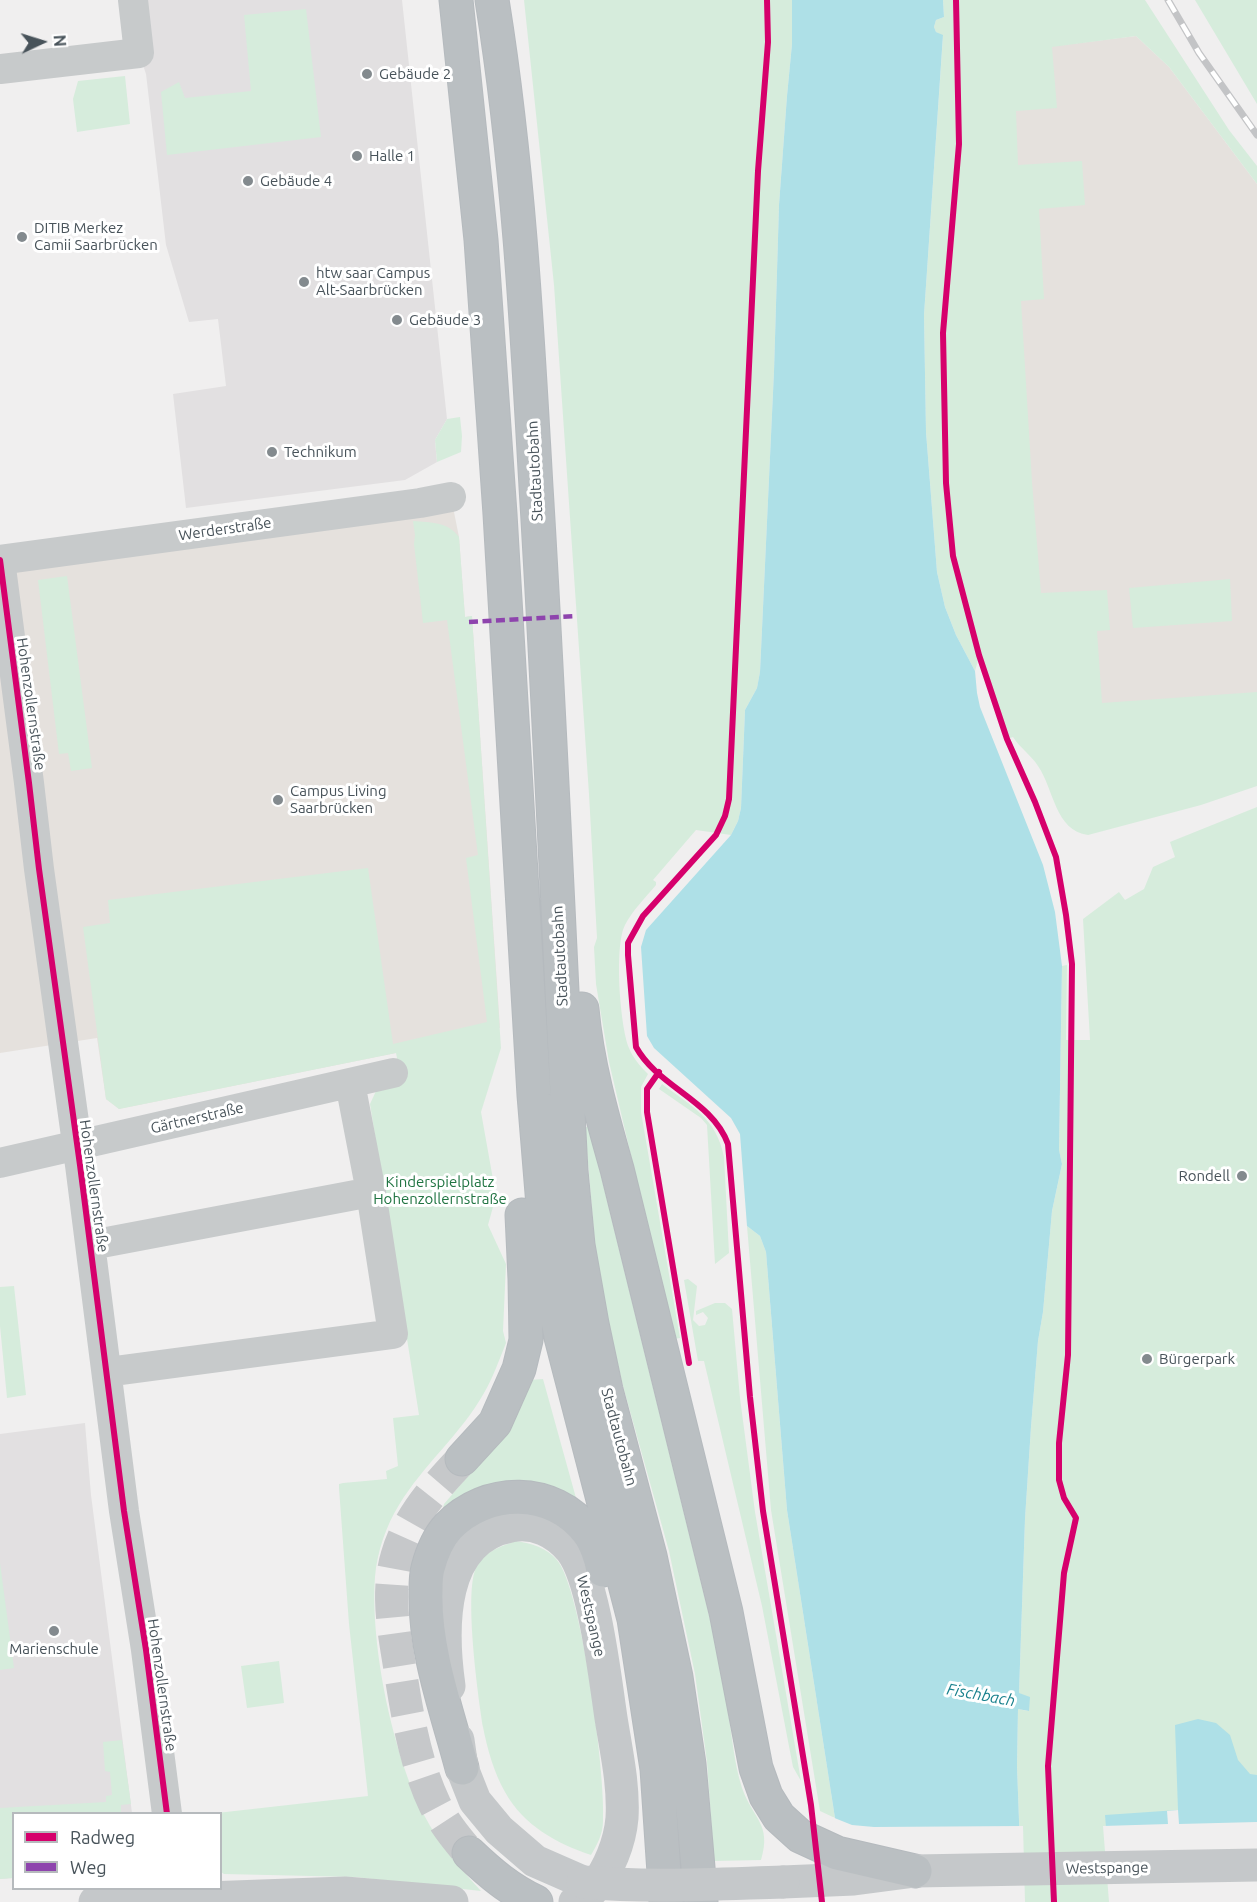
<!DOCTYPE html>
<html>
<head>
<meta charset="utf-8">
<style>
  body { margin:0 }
  #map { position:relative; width:1257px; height:1902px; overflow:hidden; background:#f0efef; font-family:Ubuntu,sans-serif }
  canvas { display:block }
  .legend { position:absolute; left:12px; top:1812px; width:210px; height:78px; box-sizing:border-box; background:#fff; border:2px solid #b6babd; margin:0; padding:8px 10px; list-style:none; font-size:18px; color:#48535a }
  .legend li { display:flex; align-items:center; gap:12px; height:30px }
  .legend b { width:30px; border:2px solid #b6babd }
  .north { position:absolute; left:12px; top:12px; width:60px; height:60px; -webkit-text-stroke:4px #fff; paint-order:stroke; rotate:86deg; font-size:16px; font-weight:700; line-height:24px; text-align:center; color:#48535a }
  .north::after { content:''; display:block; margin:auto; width:21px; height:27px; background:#48535a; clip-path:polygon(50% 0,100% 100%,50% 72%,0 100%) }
</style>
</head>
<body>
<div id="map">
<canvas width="1257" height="1902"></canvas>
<ul class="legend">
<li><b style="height:8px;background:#d6006c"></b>Radweg</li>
<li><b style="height:8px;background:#8e44ad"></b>Weg</li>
</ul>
<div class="north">N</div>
</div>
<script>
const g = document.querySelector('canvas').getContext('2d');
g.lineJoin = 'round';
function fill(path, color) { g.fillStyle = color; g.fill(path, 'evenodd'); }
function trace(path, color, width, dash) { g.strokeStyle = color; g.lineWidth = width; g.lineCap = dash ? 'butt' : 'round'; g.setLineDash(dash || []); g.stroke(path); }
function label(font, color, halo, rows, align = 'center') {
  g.font = font + ' Ubuntu,sans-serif'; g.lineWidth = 6; g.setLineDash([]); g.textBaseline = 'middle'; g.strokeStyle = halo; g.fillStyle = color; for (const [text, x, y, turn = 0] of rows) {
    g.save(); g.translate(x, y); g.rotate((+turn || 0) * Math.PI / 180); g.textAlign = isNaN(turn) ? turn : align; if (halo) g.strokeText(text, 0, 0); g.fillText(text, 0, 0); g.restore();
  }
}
const commercial = new Path2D(`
  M1136 36 1169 67 1257 184V760L1084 770 993 523 996 53Z
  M451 497 459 537 465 617 472 616 500 1028 396 1053 119 1109 106 1099 97 1038 0 1053V560Z`);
const education = new Path2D(`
  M133 0H402L447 419 435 440 437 462 405 480 186 508 173 394 226 386 218 319 189 322 166 245 146 74 139 53Z
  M85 1423 91 1495 132 1813 14 1814 13 1878 0 1879V1434Z`);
const green = new Path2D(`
  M524 0H792V44L787 96 779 205 774 371 760 672 757 688 745 710 741 808 738 821 731 835 696 830 653 880 656 882V885C645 898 632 911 625 925 614 946 620 1026 629 1048 633 1058 640 1066 648 1074L641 1087V1112L680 1338 674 1339 609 1062 596 984 594 947 597 938 589 794 554 285Z
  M943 0H1145L1229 130 1257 166V184L1169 67 1136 36 1052 47 1057 108 1016 111 1018 165 1082 161 1085 205 1039 209 1044 299 1021 301 1032 482 1041 593 1107 590 1110 630 1097 631 1102 703 1257 692V786L1201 805 1088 835C1055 831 1054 789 1038 766 1031 755 1020 748 1013 737L1007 739 979 657 975 671 956 635 945 607 937 572 926 432 924 315 943 36 936 32 934 27 936 20 944 17Z
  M1195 0H1257V104Z
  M306 9 321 137 167 155 161 92 179 82 185 98 251 91 244 15Z
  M125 76 130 124 77 132 73 99 78 81Z
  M460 417 462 436 461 452 437 462 435 440 447 419Z
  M413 521C431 523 447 521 459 537L465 617 472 616 501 1048 481 1112 496 1196 488 1225 506 1264 503 1331 506 1343C499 1360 493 1378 484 1393 461 1434 423 1465 399 1505 386 1526 377 1552 375 1577 370 1646 393 1755 424 1815 439 1844 459 1867 481 1891L355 1877 224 1874 221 1872 220 1814 217 1813 368 1796 349 1624 339 1488V1484L343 1483 387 1479 386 1471 398 1466 393 1418 419 1415 370 1104 376 1091 402 1082 396 1053 119 1109 106 1099 83 927 110 923 108 900 368 868 393 1044 487 1022 466 858 478 855 447 620 423 623 414 544 415 535Z
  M67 576 92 768 71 771 68 753 59 754 38 580Z
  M1230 579 1232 621 1133 628 1129 588Z
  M1257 807V1902H1022L1017 1766 1018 1709 1028 1711 1019 1693 1025 1519 1031 1427 1038 1341 1043 1312 1052 1211 1062 1164 1059 1151 1062 966 1067 965 1066 1040H1090L1083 919 1119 892 1125 900 1144 889 1153 867 1175 857 1170 842Z
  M662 1084C692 1107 716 1117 724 1157L729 1253 715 1264 707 1125 701 1118 659 1089Z
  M585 1127H589L708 1611C716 1644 723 1677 728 1711 732 1736 734 1763 742 1788 753 1819 772 1824 761 1860L714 1861 707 1762 695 1674 669 1551 623 1386 608 1322 595 1245Z
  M747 1226 760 1236 766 1252 787 1510 835 1818 820 1811 771 1510Z
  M688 1279 697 1286 693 1320 699 1326 705 1325 708 1318 703 1312 696 1315V1311L715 1303H725L732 1309 740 1398 755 1512 801 1781 793 1767 762 1606 704 1361H698L684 1280Z
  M14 1286 26 1395 7 1398 0 1326V1287Z
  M543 1379 576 1498 575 1501 443 1508 444 1504 503 1435 530 1380Z
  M516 1541C531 1543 547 1548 557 1560 582 1590 606 1778 603 1821 603 1834 597 1845 591 1855 556 1843 524 1826 505 1792 494 1773 487 1748 483 1727 478 1696 464 1593 476 1568 484 1551 500 1547 516 1541Z
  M0 1563 14 1668 0 1670Z
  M279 1661 284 1703 247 1708 241 1666Z
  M122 1740 131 1804 121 1805V1813L14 1814 13 1878 0 1879V1808L106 1802V1796L112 1795 110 1772 105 1771 103 1742Z`);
const water = new Path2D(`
  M792 0H943L944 17 936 20 934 27 936 32 943 35 924 315 926 432 937 572 945 607 956 635 975 671 977 693 980 707 1043 865 1055 912 1062 966 1059 1150 1062 1164 1052 1211 1043 1312 1038 1341 1031 1427 1025 1519 1019 1693 1030 1697 1029 1711 1018 1709 1017 1766 1022 1902H843L835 1818 787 1510 766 1252 760 1236 747 1226 740 1134 731 1118 654 1048 647 1036 641 947 646 930 731 835 738 821 741 808 745 710 757 688 760 672 774 371 779 205 787 96 792 44Z
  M1198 1719 1216 1723 1230 1735 1238 1760 1250 1774 1257 1775V1902H1112L1105 1815 1178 1810 1175 1725Z`);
const pier = new Path2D(`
  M1178 1810 1179 1824 1257 1822V1902H1109L1103 1826 1168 1824 1167 1811Z
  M832 1817 852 1825 874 1827 1023 1826 1025 1902H840Z`);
const highwayTunnel = new Path2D(`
  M462 1459C435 1488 408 1517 397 1556 386 1593 394 1631 400 1669 407 1714 415 1763 435 1805 444 1823 456 1838 469 1853`);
const minor = new Path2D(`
  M0 69 139 53 133 0
  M0 560 29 783 39 869 80 1165 124 1511 146 1650 167 1814
  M0 560 420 503 451 497
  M0 1163 393 1073
  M91 1245 371 1192
  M107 1372 393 1334 371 1192 350 1083`);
const major = new Path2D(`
  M449 1686C441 1629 439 1539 511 1526 534 1521 556 1532 571 1550 594 1579 605 1678 611 1718 616 1750 624 1785 622 1818 620 1842 609 1870 593 1889 589 1894 581 1898 575 1902
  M458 1740 462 1768 475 1801 499 1830 535 1861 583 1882
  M783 1882 854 1879 915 1871 1257 1865
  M95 1902 345 1893 452 1902`);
const highway = new Path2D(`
  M456 0 481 240 500 514 534 1095 547 1254 561 1337 634 1619 657 1769 666 1902
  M492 0C518 161 527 325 536 487 550 715 559 943 571 1171L578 1245 592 1324 606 1390 650 1556 676 1677 689 1764 701 1902
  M582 1009C587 1064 602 1116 617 1169L726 1612 756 1768 766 1796 779 1817 800 1836 837 1853 915 1871
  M462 1459 495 1423 519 1369 526 1340 525 1279 522 1215
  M462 1768C447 1711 424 1650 426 1590 426 1583 426 1575 428 1568 432 1553 438 1538 448 1527 486 1487 553 1486 588 1532 595 1541 601 1558 603 1570
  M469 1853C490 1873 510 1890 536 1902`);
const rail = new Path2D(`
  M1168 0 1199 53 1257 135`);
const majorBridge = new Path2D(`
  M583 1882C650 1888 716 1884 783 1882`);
const quiet = new Path2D(`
  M469 622 575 616`);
const cycleway = new Path2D(`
  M767 0 768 42 758 171 729 799 725 816 716 835 643 916 628 943V955L636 1047C658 1087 712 1100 728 1144L750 1397 763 1511 811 1805 822 1902
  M956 0 959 144 943 333 946 483 953 556 979 655 1007 739 1035 802 1056 857 1066 915 1072 964 1068 1355 1059 1443V1480L1064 1498 1076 1518 1064 1573 1048 1766 1054 1902
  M0 560 29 783 39 869 80 1165 124 1511 146 1650 167 1814
  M659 1072 647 1089V1112L689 1363`);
const markers = [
  [367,74,6,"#838a8e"],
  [357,156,6,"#838a8e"],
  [248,181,6,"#838a8e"],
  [22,237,6,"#838a8e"],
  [304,282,6,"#838a8e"],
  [397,320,6,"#838a8e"],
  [272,452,6,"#838a8e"],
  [278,800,6,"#838a8e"],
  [1242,1176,6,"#838a8e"],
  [1147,1359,6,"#838a8e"],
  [54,1631,6,"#838a8e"]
];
const poiNames = [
  ["Gebäude 2",379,74],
  ["Halle 1",369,156],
  ["Gebäude 4",260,181],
  ["DITIB Merkez",34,228],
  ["Camii Saarbrücken",34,245],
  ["htw saar Campus",316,273],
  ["Alt-Saarbrücken",316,290],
  ["Gebäude 3",409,320],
  ["Technikum",284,452],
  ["Campus Living",290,791],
  ["Saarbrücken",290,808],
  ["Rondell",1230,1176,"right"],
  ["Bürgerpark",1159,1359],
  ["Marienschule",54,1649,"center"]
];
const streetNames = [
  ["Stadtautobahn",535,471,-93],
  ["Werderstraße",225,529,-8],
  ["Hohenzollernstraße",31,704,82],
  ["Stadtautobahn",560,956,-93],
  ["Gärtnerstraße",197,1118,-13],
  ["Hohenzollernstraße",94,1186,82],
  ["Stadtautobahn",619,1437,75],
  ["Westspange",591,1616,77],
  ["Hohenzollernstraße",162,1685,82],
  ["Westspange",1107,1868,-1]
];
const parkNames = [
  ["Kinderspielplatz",440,1182],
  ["Hohenzollernstraße",440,1199]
];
const waterNames = [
  ["Fischbach",981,1695,10]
];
fill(commercial, '#e5e1dd');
fill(education, '#e2e0e1');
fill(green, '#d6ecdc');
fill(water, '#aee0e7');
fill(pier, '#f0efef');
trace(highwayTunnel, '#c6c8ca', 33, [33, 16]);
trace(highway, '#b5babe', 35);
trace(minor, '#c7cacb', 30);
trace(major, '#c5c8ca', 33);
trace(highway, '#babfc2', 33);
trace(rail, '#c3c4c6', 7);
trace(rail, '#fff', 4.5, [14]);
trace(majorBridge, '#c5c8ca', 33);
trace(quiet, '#8e44ad', 4.5, [9, 4.5]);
trace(cycleway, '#d6006c', 6);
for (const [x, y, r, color] of markers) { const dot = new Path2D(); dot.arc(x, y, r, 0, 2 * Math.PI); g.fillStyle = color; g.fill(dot); trace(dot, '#fff', 2); }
label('15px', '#48535a', '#fff', poiNames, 'left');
label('15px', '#48535a', '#fff', streetNames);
label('15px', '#207442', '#fff', parkNames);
label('italic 16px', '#19818d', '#fff', waterNames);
</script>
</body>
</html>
